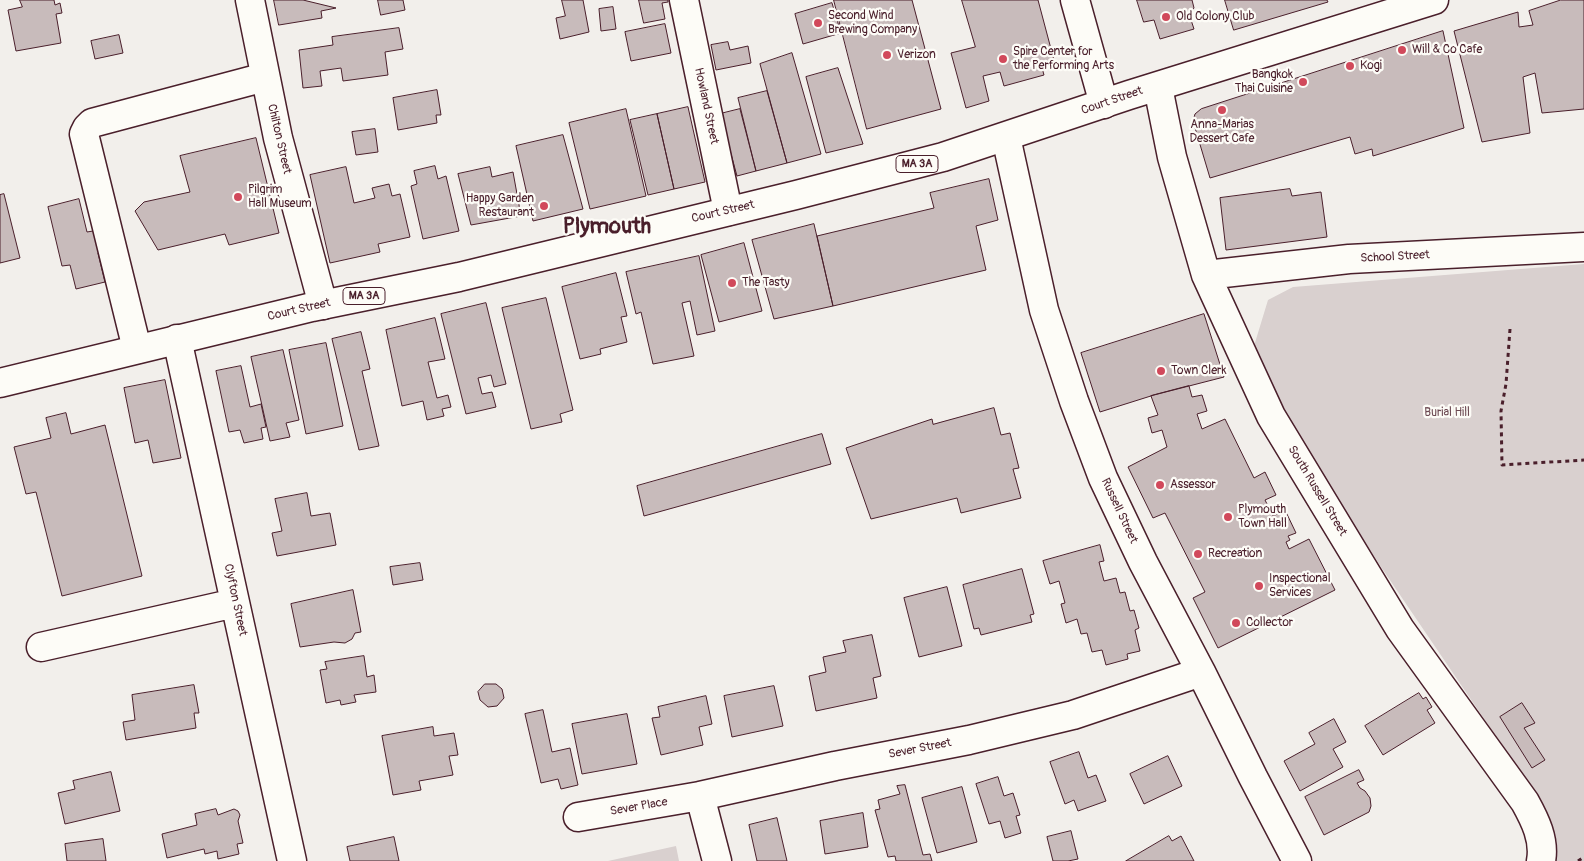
<!DOCTYPE html>
<html>
<head>
<meta charset="utf-8">
<style>
  body { margin:0 }
  canvas { display:block; background:#f2efeb }
</style>
</head>
<body>
<canvas width="1584" height="861"></canvas>
<script>
const g = document.querySelector('canvas').getContext('2d');
g.lineJoin = 'round';
function fill(path, color) { g.fillStyle = color; g.fill(path, 'evenodd'); }
function trace(path, color, width, dash) { g.strokeStyle = color; g.lineWidth = width; g.lineCap = dash ? 'butt' : 'round'; g.setLineDash(dash || []); g.stroke(path); }
function label(font, color, halo, rows, align = 'center') {
  g.font = font + ' Pangolin,sans-serif'; g.lineWidth = 4.5; g.setLineDash([]); g.textBaseline = 'middle'; g.strokeStyle = halo; g.fillStyle = color; for (const [text, x, y, turn = 0] of rows) {
    g.save(); g.translate(x, y); g.rotate((+turn || 0) * Math.PI / 180); g.textAlign = isNaN(turn) ? turn : align; if (halo) g.strokeText(text, 0, 0); g.fillText(text, 0, 0); g.restore();
  }
}
const green = new Path2D(`
  M1584 264V861H1556L1557 841 1531 788 1379 564 1282 410 1254 346 1268 300 1293 287Z
  M676 846 679 861H608Z`);
const building = new Path2D(`
  M20 0H54L55 5 60 3 62 13 56 14 61 43 16 51 8 10 22 7Z
  M274 0H303L336 8 321 11 322 18 279 25Z
  M378 0H403L405 10 381 15Z
  M562 0H583L589 32 560 39 556 18 565 16Z
  M639 0H668V2L662 3 665 19 644 23Z
  M834 0H912L941 109 867 129Z
  M962 0H1038L1055 64 1042 68 1044 75 1004 86 1000 72 983 76 989 101 966 108 951 53 975 47Z
  M1137 0H1192L1194 8 1189 14 1194 29 1160 39 1154 20 1144 22Z
  M1225 0H1327L1328 2 1234 30Z
  M1561 0H1584V109L1542 113 1535 73 1523 77 1530 133 1482 142 1454 31 1518 12 1519 27 1533 25 1529 11Z
  M832 3 841 33 803 44 795 14Z
  M613 7 616 29 601 31 599 9Z
  M665 24 671 53 631 61 625 32Z
  M399 28 403 49 385 52 388 75 343 81 341 68 320 71 322 86 303 88 299 50 333 45 332 37Z
  M1443 31 1464 128 1373 156 1372 149 1355 154 1350 137 1210 178 1193 121 1195 114 1201 109Z
  M119 35 123 53 95 59 91 41Z
  M728 42 730 50 748 46 751 63 716 70 711 45Z
  M792 53 821 154 787 163 760 64Z
  M838 68 863 144 826 153 806 77Z
  M437 90 441 115H436L437 123 398 130 393 98Z
  M767 91 787 163 756 171 738 98Z
  M688 107 705 182 674 189 657 114Z
  M626 109 646 196 590 209 569 123Z
  M740 109 756 171 737 176 720 114Z
  M657 114 674 189 648 195 630 120Z
  M375 129 378 152 356 155 352 132Z
  M563 135 583 209 533 221 516 146Z
  M256 138 279 233 229 245 225 234 158 250 135 211 144 202 190 192 180 156Z
  M435 166 438 179 446 176 459 231 423 239 411 186 417 184 414 171Z
  M346 167 354 203 375 198 372 188 389 184 392 196 400 194 410 237 378 244 380 252 330 263 310 175Z
  M490 167 492 177 513 172 521 216 471 225 458 174Z
  M989 179 998 220 976 226 986 270 833 306 817 236 934 208 930 193Z
  M1290 189 1292 196 1321 192 1327 237 1226 250 1220 198Z
  M4 194 20 258 0 263V195Z
  M79 199 87 232 99 230 104 252 98 253 105 282 76 289 70 265 62 266 48 207Z
  M814 224 833 306 774 319 752 240Z
  M744 243 762 311 719 322 701 255Z
  M699 256 715 331 697 335 690 301 682 303 694 356 653 364 641 312 636 314 626 272Z
  M616 273 627 316 621 317 627 342 600 349 601 354 580 359 562 287Z
  M546 298 573 410 560 414 562 422 531 429 502 308Z
  M486 303 506 384 494 387 491 375 478 378 482 394 492 392 496 407 466 414 441 314Z
  M1204 314 1224 377 1154 395 1100 412 1081 353Z
  M435 318 445 359 428 362 437 398 448 395 451 407 442 409 444 416 427 420 423 401 402 406 386 330Z
  M361 332 370 369 362 371 379 446 359 450 332 339Z
  M326 343 343 426 306 434 289 350Z
  M283 350 299 420 286 423 290 437 270 441 251 357Z
  M241 366 250 407 261 404 266 427 261 428 263 439 244 443 240 430 229 432 216 371Z
  M165 380 181 458 153 463 148 440 135 443 124 388Z
  M1189 386 1192 397 1202 395 1207 411 1197 414 1202 429 1225 419 1254 478 1265 472 1276 495 1265 500 1273 516 1285 510 1296 533 1288 536 1290 540 1286 542 1289 549 1309 539 1335 590 1218 648 1193 598 1205 592 1165 513 1153 518 1128 467 1167 447 1162 430 1152 433 1148 418 1158 415 1151 396Z
  M994 408 1001 435 1010 433 1019 468 1013 469 1021 498 961 513 957 498 871 519 846 448 932 419 933 424Z
  M66 413 71 434 105 425 142 576 62 596 36 492 26 494 14 447 51 438 46 418Z
  M822 434 831 464 644 516 637 486Z
  M307 493 311 516 330 513 336 545 277 556 272 533 282 531 275 499Z
  M1100 545 1104 561 1099 562 1104 581 1116 578 1120 593 1125 592 1130 611 1134 610 1139 628 1135 630 1140 651 1127 654 1128 659 1106 665 1102 650 1092 652 1087 633 1081 634 1077 619 1066 623 1061 604 1065 603 1059 581 1050 584 1043 561Z
  M420 563 423 580 393 585 390 567Z
  M1022 569 1034 614 1030 615 1032 622 981 635 979 628 974 629 963 585Z
  M947 587 962 646 919 657 904 598Z
  M353 590 361 632 355 633 352 639 345 643 334 642 300 647 291 604Z
  M872 635 881 676 873 678 877 698 816 711 809 676 826 672 823 657 846 652 843 641Z
  M364 656 367 677 374 675 376 692 354 695 356 702 341 705 340 700 326 703 320 670 327 669 325 662Z
  M485 684H496L502 689 504 698 497 706 488 707 480 700 478 692Z
  M194 685 199 713H194L196 728 126 740 123 722 135 720 132 695Z
  M774 686 783 726 732 737 724 696Z
  M1419 693 1423 699 1426 697 1432 707 1427 710 1435 723 1383 755 1365 726Z
  M706 696 712 724 699 727 703 745 661 755 652 718 660 717 658 707Z
  M1522 703 1535 723 1524 728 1545 760 1532 768 1500 717Z
  M543 710 552 752 570 748 578 785 561 789 558 779 541 783 525 714Z
  M627 714 637 764 582 774 572 724Z
  M1334 719 1346 742 1333 749 1343 767 1300 791 1284 761 1315 744 1309 733Z
  M433 727 434 736 454 733 458 755 449 756 453 775 419 781 421 790 393 795 382 736Z
  M1079 752 1088 778 1096 775 1106 801 1078 811 1074 800 1065 804 1050 762Z
  M1168 756 1182 786 1144 804 1130 774Z
  M1359 770 1364 780 1357 783 1360 788 1365 791 1370 798 1371 806 1369 812 1324 835 1305 797Z
  M111 772 120 811 65 824 58 793 75 789 73 781Z
  M998 777 1004 796 1013 793 1020 815 1016 816 1021 833 1005 838 1000 821 989 824 976 784Z
  M905 785 923 855 930 854 932 861H896L895 856 888 857 875 810 880 809 878 800 900 794 897 786Z
  M962 787 977 842 937 853 922 798Z
  M216 809 218 815 234 809 238 811 240 815 238 821 243 843 237 844 239 854 218 859 217 851 205 854 204 849 167 858 162 834 197 825 195 814Z
  M863 813 868 847 825 854 820 821Z
  M777 818 787 861H757L749 825Z
  M1071 831 1078 859 1068 861H1053L1047 837Z
  M1169 836 1172 841 1181 836 1194 861H1126Z
  M394 837 399 861H350L347 847Z
  M103 839 106 861H67L65 844Z`);
const path = new Path2D(`
  M1510 329 1506 384 1501 411 1502 465 1584 460
  M1578 861 1584 857`);
const minor = new Path2D(`
  M250 0 278 138 323 305
  M684 0 728 211
  M1075 0 1104 104
  M1158 87 1172 157 1206 275 1271 416 1400 629 1525 802C1535 820 1545 840 1541 861
  M1006 137 1044 310 1074 401 1103 478 1143 562 1201 672 1253 777 1297 861
  M1206 275 1349 259 1584 247
  M177 339 292 861
  M137 349 84 134 87 128 92 123 265 77
  M41 647 235 603
  M578 817 700 796
  M717 861 700 796 835 766 969 740 1073 715 1201 672`);
const major = new Path2D(`
  M0 383 312 307 459 277 796 195 943 157 1129 95 1434 0`);
const markers = [
  [1166,17,5,"#d1495b"],
  [818,23,5,"#d1495b"],
  [1402,50,5,"#d1495b"],
  [887,55,5,"#d1495b"],
  [1003,59,5,"#d1495b"],
  [1350,66,5,"#d1495b"],
  [1303,82,5,"#d1495b"],
  [1222,110,5,"#d1495b"],
  [238,197,5,"#d1495b"],
  [544,206,5,"#d1495b"],
  [732,283,5,"#d1495b"],
  [1161,371,5,"#d1495b"],
  [1160,485,5,"#d1495b"],
  [1228,517,5,"#d1495b"],
  [1198,554,5,"#d1495b"],
  [1259,586,5,"#d1495b"],
  [1236,623,5,"#d1495b"]
];
const shields = [
  [917,164,42],
  [364,296,42]
];
const shieldNames = [
  ["MA 3A",917,164],
  ["MA 3A",364,296]
];
const poiNames = [
  ["Second Wind",828,16],
  ["Brewing Company",828,30],
  ["Old Colony Club",1176,17],
  ["Will & Co Cafe",1412,50],
  ["Spire Center for",1013,52],
  ["the Performing Arts",1013,66],
  ["Verizon",897,55],
  ["Kogi",1360,66],
  ["Bangkok",1293,75,"right"],
  ["Thai Cuisine",1293,89,"right"],
  ["Anna-Marias",1222,125,"center"],
  ["Dessert Cafe",1222,139,"center"],
  ["Pilgrim",248,190],
  ["Hall Museum",248,204],
  ["Happy Garden",534,199,"right"],
  ["Restaurant",534,213,"right"],
  ["The Tasty",742,283],
  ["Town Clerk",1171,371],
  ["Assessor",1170,485],
  ["Plymouth",1238,510],
  ["Town Hall",1238,524],
  ["Recreation",1208,554],
  ["Inspectional",1269,579],
  ["Services",1269,593],
  ["Collector",1246,623]
];
const streetNames = [
  ["Court Street",1112,101,-19],
  ["Howland Street",706,106,78],
  ["Chilton Street",279,139,77],
  ["Court Street",723,212,-13],
  ["School Street",1395,257,-3],
  ["Court Street",299,310,-13],
  ["South Russell Street",1317,491,59],
  ["Russell Street",1119,511,65],
  ["Clyfton Street",235,600,78],
  ["Sever Street",920,749,-11],
  ["Sever Place",639,807,-10]
];
const parkNames = [
  ["Burial Hill",1447,413]
];
const townNames = [
  ["Plymouth",607,227]
];
fill(green, '#d9d0cf');
fill(building, '#c8bbbb');
trace(building, '#4a1f2b', 1);
trace(minor, '#4a1f2b', 31);
trace(major, '#4a1f2b', 31);
trace(path, '#4a1f2b', 3, [4, 4]);
trace(minor, '#fdfcf7', 28);
trace(major, '#fdfcf7', 28);
for (const [x, y, r, color] of markers) { const dot = new Path2D(); dot.arc(x, y, r, 0, 2 * Math.PI); g.fillStyle = color; g.fill(dot); trace(dot, '#fdfcf7', 2); }
for (const [x, y, w] of shields) { const box = new Path2D(); box.roundRect(x - w / 2, y - 8.5, w, 17, 4); g.fillStyle = '#fdfcf7'; g.fill(box); trace(box, '#4a1f2b', 1); }
label('bold 11px', '#4a1f2b', null, shieldNames);
label('12px', '#4a1f2b', '#fdfcf7', poiNames, 'left');
label('12px', '#4a1f2b', '#fdfcf7', streetNames);
label('12px', '#6e4b54', '#fdfcf7', parkNames);
label('bold 22px', '#4a1f2b', '#fdfcf7', townNames);
</script>
</body>
</html>
